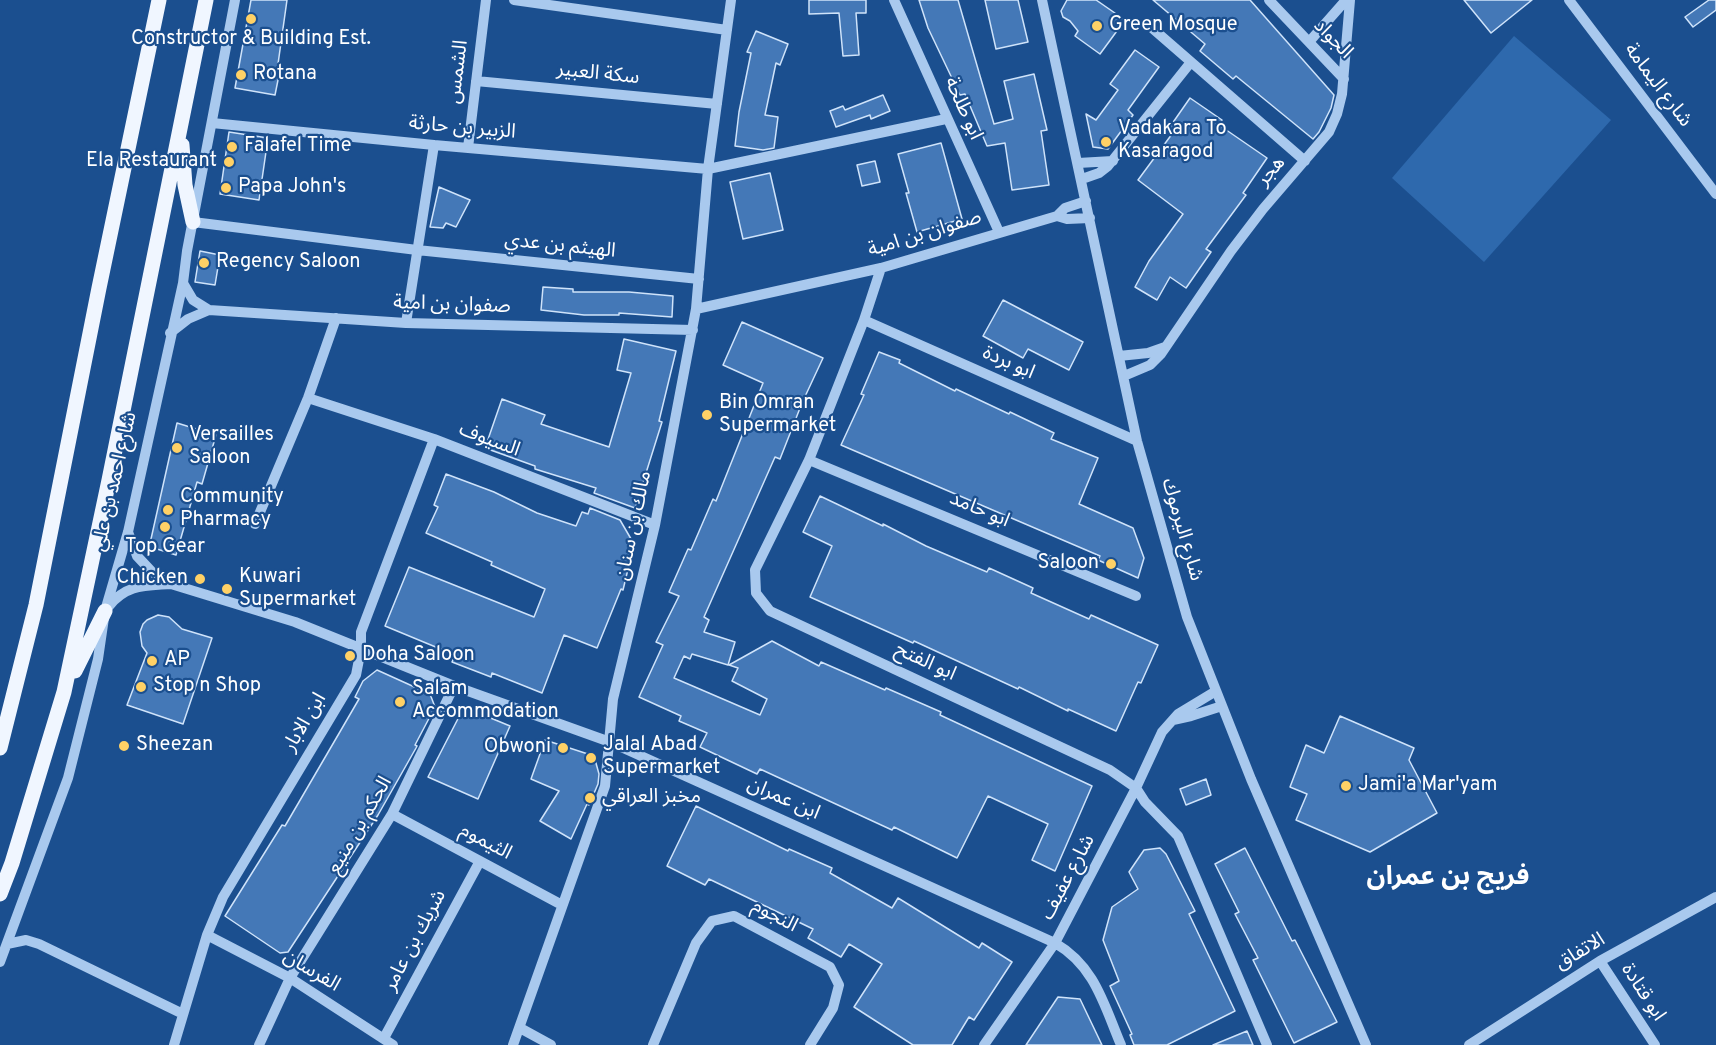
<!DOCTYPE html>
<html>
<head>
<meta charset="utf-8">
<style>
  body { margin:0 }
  canvas { display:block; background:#1b4f8f }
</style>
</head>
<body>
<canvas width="1716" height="1045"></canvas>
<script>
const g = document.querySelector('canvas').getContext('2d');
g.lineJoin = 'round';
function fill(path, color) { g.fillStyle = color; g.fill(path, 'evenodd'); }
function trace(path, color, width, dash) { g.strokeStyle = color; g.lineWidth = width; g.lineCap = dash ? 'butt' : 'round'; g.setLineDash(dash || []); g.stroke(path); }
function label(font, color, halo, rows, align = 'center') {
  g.font = font + ' Overpass,"Noto Sans Arabic",sans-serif'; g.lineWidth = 4.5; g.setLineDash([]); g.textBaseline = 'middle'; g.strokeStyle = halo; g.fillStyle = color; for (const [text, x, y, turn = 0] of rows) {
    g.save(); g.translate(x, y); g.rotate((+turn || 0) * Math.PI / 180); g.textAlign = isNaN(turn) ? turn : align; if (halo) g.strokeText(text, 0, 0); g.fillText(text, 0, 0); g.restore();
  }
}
const green = new Path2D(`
  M1514 36 1611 120 1484 262 1392 178Z`);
const building = new Path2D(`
  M251 0H287L278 64 281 65 275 95 235 88Z
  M809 0H866V13H856L859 55 843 56 839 13 809 14Z
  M919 0H958L994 124 1013 119 1004 81 1034 74 1047 130 1041 131 1049 185 1012 190 1005 143 987 146 965 94 960 95 928 28Z
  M985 0H1018L1028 42 996 49Z
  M1067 0H1096L1125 20 1100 54 1075 36 1078 31 1070 21 1063 17 1061 11Z
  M1153 0H1250L1334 95 1331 108 1319 132 1313 139 1236 76 1233 79 1200 51 1205 44Z
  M1464 0H1532L1491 33Z
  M1709 0H1716V10L1693 27 1685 17Z
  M756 31 788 44 780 65 776 63 765 115 778 117 774 148 763 150 735 146 739 112 751 53 747 52Z
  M1135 50 1159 67 1128 110 1133 115 1108 149 1093 147 1086 114 1096 120 1118 90 1110 84Z
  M883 95 890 111 871 119 870 115 836 127 830 111 843 106 845 110Z
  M1190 98 1222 120 1219 125 1267 158 1243 193 1246 195 1206 249 1211 252 1186 288 1170 277 1157 300 1135 287 1149 261 1183 214 1138 180 1172 134 1167 131Z
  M229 132 268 138 259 200 220 194Z
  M941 143 962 219 917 232 906 193H909L898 154Z
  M875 161 880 182 862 186 857 165Z
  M770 173 783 230 743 239 730 182Z
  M439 187 470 200 456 227 446 223 443 228 430 227Z
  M200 251 220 255 215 285 195 282Z
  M543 287 573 289V292H629L673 296 672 317 619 313V315H584L541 310Z
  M1003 300 1083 342 1069 370 1028 349 1023 358 983 336Z
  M742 322 823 358 802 403 780 459 775 457 704 617 709 620 704 632 735 642 728 665 692 654 690 659 684 656 674 678 760 715 767 699 732 681 738 668 729 665 772 641 819 666 821 662 885 690 886 688 941 712 940 715 1092 786 1055 871 1032 860 1048 824 988 796 957 858 894 827 892 830 760 769 757 774 700 747 707 733 679 721 681 716 639 697 663 645 656 642 679 596 669 592 688 549 691 550 713 499 716 501 763 383 723 365Z
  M624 339 676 351 659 421 662 422 635 508 594 493 596 488 535 469V466L485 448 502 399 545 415 541 424 609 447 631 373 617 370Z
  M879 352 900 360 899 363 955 391 956 389 1009 414 1010 412 1054 433 1051 439 1098 458 1079 504 1133 528 1144 558 1138 578 1098 560 1100 556 841 445 864 395 861 394Z
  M177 423 216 435 202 484 197 482 176 555 157 549 151 539Z
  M446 474 494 492 537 513 576 526 582 512 588 514 590 508 620 520 634 544 623 590 621 589 597 648 564 635 542 693 492 673 491 677 452 662 455 655 385 626 409 567 534 617 545 589 491 565 492 562 426 533 438 507 434 505Z
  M820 496 883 526V524L926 546 987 572 989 568 1033 588 1031 593 1089 619 1091 615 1158 645 1141 683 1138 682 1116 731 1068 709V711L1019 687 1018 689 914 641 913 643 810 597 832 546 803 532Z
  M158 615 169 617 182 629 212 638 183 724 127 705 147 653 142 646 140 632 143 624 147 620Z
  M377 670 430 694 435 707 415 745 417 746 416 748 378 815 288 952 280 953 225 916 282 825 285 826 341 730 359 699 355 697 363 681Z
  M464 707 510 726 478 799 428 777Z
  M1340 716 1414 748 1409 760 1437 813 1370 852 1296 820 1307 794 1290 787 1306 745 1324 753Z
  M545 740 594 756 599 774 598 784 589 805 587 804 571 839 540 821 559 791 531 779Z
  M1206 779 1211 795 1186 805 1180 789Z
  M696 806 788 851 789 849 832 868 830 873 892 908 898 898 979 948 982 943 1012 962 974 1020 969 1017 952 1045H913L854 1007 882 964 849 944 841 957 808 938 813 929 709 879 705 885 667 866Z
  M1160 848 1166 854 1195 911 1189 914 1235 1011 1167 1045H1134L1130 1035 1132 1034 1110 986 1119 981 1103 940 1112 907 1138 889 1129 872 1144 850Z
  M1245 848 1292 941 1295 940 1337 1022 1294 1043 1253 960 1258 958 1235 914 1239 912 1215 864Z
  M1058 997 1080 999 1102 1045H1026Z
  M1247 1031 1253 1045H1213Z`);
const minor = new Path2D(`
  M514 0 727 30
  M894 0 999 232
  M1042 0 1137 441 1187 617 1251 779 1366 1045
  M1269 0 1344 79
  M1569 0 1716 194
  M1152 28 1305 161
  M1309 42 1346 0
  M476 81 717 104
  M212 123 434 145 708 169 946 119
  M468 148 486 0
  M1078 163 1113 161
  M1082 179 1099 173 1108 166 1191 62
  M1057 216 1067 219 1090 218
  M193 222 417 250 699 279
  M881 268 864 320 809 460 755 570 756 593 770 611 1110 770 1136 788 1145 802 1178 836 1267 1045
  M183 283 193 300 209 310
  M696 309 881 268 1057 216 1065 208 1086 201
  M864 320 1137 441
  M406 323 434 145
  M170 333 188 319 209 310 406 323 693 330
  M1119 356 1148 353 1165 347
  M1124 376 1150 365 1161 354 1231 251 1263 209 1329 132 1337 114 1342 94 1350 0
  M308 398 434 439 655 525
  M809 460 1136 596
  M255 524 308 398 336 318
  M128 532 137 556 152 572 171 584 295 622 454 686 610 742 1055 943C1095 966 1104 1005 1121 1045
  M109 606C127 584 145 586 171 584
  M1173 720 1191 716 1222 706
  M392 814 562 905
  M207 935 290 978 393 1045
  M7 944 26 940 39 944 183 1014
  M1600 961 1655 1045
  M0 962 68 778 98 659 105 611 128 532 183 283 187 251 235 0
  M520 1028 551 1045
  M384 1038 480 861
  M174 1045 207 935 223 897 356 675 361 649V632L434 439
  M259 1045 290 978 392 814 454 686
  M513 1045 605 786 613 699 655 525 696 309 708 169 731 0
  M653 1045 696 943 712 921 734 916 830 967 839 985 833 1008 810 1045
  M984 1045 1055 943 1136 788 1162 732 1178 714 1216 691
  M1469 1045 1600 961 1716 897`);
const major = new Path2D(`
  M182 145 185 185 193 222
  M75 671 105 611
  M0 748 36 605 99 288 159 0
  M0 894 12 863 64 692 109 480 206 0`);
const markers = [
  [251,19,6,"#ffd166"],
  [1097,26,6,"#ffd166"],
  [241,75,6,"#ffd166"],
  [1106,142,6,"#ffd166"],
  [232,147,6,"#ffd166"],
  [229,162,6,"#ffd166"],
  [226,188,6,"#ffd166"],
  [204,263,6,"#ffd166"],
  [707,415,6,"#ffd166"],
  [177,448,6,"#ffd166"],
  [168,510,6,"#ffd166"],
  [165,527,6,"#ffd166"],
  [1111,564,6,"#ffd166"],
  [200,579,6,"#ffd166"],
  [227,589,6,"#ffd166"],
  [350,656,6,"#ffd166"],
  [152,661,6,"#ffd166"],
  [141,687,6,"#ffd166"],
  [400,702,6,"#ffd166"],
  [124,746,6,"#ffd166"],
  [563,748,6,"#ffd166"],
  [591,758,6,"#ffd166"],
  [1346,786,6,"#ffd166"],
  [590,798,6,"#ffd166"]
];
const poiNames = [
  ["Green Mosque",1109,26],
  ["Constructor & Building Est.",251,40,"center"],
  ["Rotana",253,75],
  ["Vadakara To",1118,130],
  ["Kasaragod",1118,153],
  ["Falafel Time",244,147],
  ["Ela Restaurant",217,162,"right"],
  ["Papa John's",238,188],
  ["Regency Saloon",216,263],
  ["Bin Omran",719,404],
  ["Supermarket",719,427],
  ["Versailles",189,436],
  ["Saloon",189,459],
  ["Community",180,498],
  ["Pharmacy",180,521],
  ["Top Gear",165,548,"center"],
  ["Saloon",1099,564,"right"],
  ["Kuwari",239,578],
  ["Supermarket",239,601],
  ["Chicken",188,579,"right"],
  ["Doha Saloon",362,656],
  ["AP",164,661],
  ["Stop n Shop",153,687],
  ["Salam",412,690],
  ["Accommodation",412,713],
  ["Sheezan",136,746],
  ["Jalal Abad",603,746],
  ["Supermarket",603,769],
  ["Obwoni",551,748,"right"],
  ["Jami'a Mar'yam",1358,786],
  ["مخبز العراقي",602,798]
];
const streetNames = [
  ["الجواد",1332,40,46],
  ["الشمس",459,72,-83],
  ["سكة العبير",598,75,6],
  ["شارع اليمامة",1657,86,53],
  ["ابو طلحة",962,109,66],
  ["الزبير بن حارثة",462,129,5],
  ["هجر",1272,172,-49],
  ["صفوان بن امية",925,235,-17],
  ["الهيثم بن عدي",560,247,6],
  ["صفوان بن امية",452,306,2],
  ["ابو بردة",1008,364,24],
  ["السيوف",489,441,21],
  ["شارع احمد بن علي",116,482,-77],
  ["ابو حامد",979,511,23],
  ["مالك بن سنان",635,526,-78],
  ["شارع اليرموك",1181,530,74],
  ["ابو الفتح",925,663,25],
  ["ابن الابار",306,723,-59],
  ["ابن عمران",783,800,24],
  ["الحكم بن منيع",361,826,-60],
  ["الثيموم",485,843,28],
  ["شارع عفيف",1069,878,-62],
  ["النجوم",774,917,28],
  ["شريك بن عامر",416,941,-62],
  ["الاتفاق",1581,953,-31],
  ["الفرسان",311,972,31],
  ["ابو قتادة",1642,993,57]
];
const districtNames = [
  ["فريج بن عمران",1448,879]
];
fill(green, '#2e69ad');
fill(building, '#4478b7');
trace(building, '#cfe3fa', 1.5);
trace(minor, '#a9c9ee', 10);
trace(major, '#f0f6ff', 15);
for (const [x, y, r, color] of markers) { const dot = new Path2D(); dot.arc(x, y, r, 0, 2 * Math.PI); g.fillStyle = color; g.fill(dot); trace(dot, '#1b4f8f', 2); }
label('20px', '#fff', '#1b4f8f', poiNames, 'left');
label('20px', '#fff', '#1b4f8f', streetNames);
label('bold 26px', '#fff', '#1b4f8f', districtNames);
</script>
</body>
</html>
